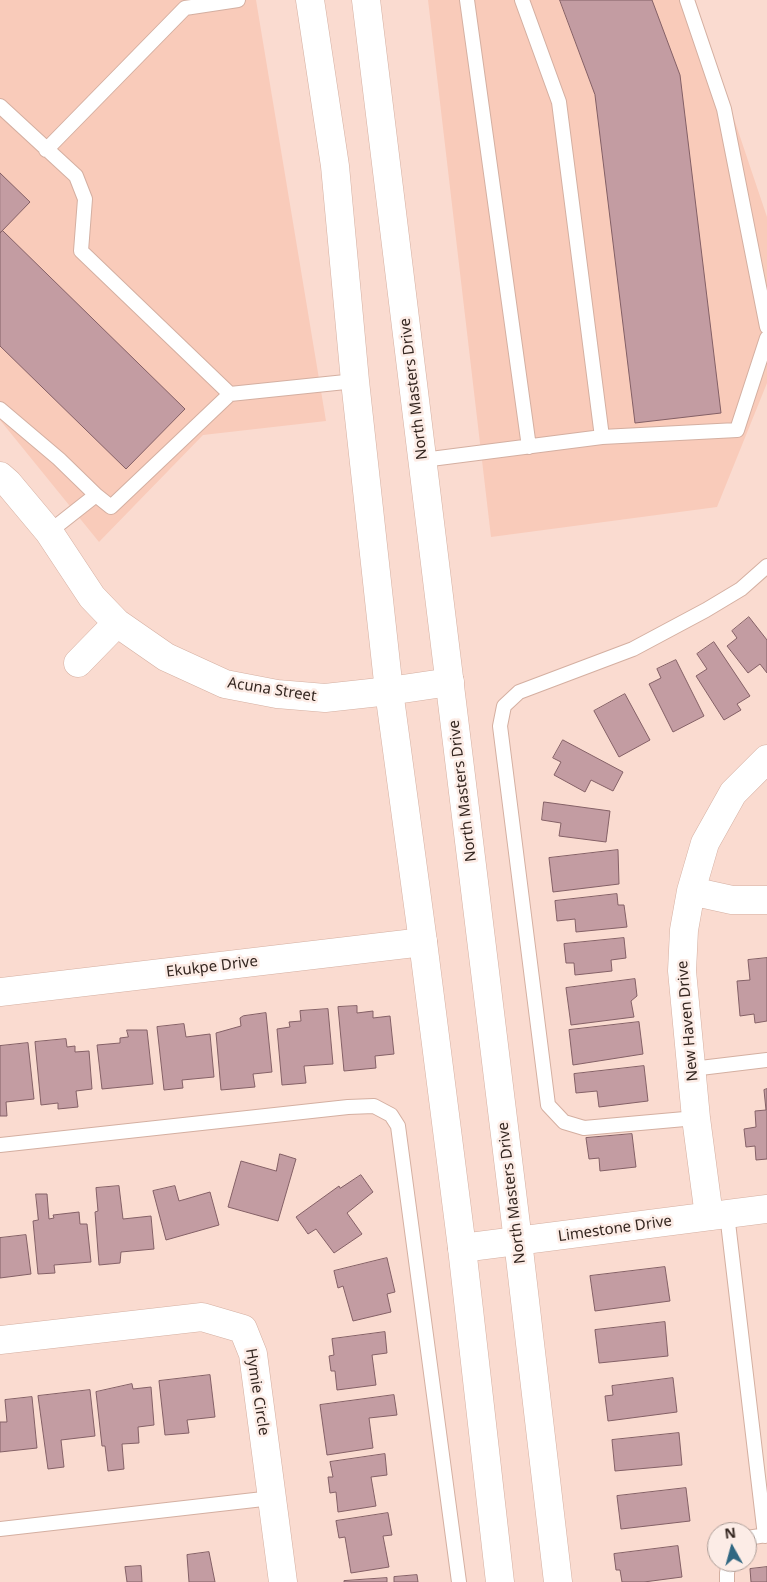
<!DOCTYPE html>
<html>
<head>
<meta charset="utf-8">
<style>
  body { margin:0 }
  #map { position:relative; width:767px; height:1582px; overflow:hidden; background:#fadbd0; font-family:"Noto Sans",sans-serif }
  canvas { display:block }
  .north { position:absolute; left:707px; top:1522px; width:50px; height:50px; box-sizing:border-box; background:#fcece6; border:1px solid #ac9d97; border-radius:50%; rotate:353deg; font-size:14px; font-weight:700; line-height:20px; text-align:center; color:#342620 }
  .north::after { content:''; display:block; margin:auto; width:18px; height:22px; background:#306782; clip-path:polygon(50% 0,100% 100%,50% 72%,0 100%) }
</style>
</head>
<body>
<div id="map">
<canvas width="767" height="1582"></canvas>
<div class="north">N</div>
</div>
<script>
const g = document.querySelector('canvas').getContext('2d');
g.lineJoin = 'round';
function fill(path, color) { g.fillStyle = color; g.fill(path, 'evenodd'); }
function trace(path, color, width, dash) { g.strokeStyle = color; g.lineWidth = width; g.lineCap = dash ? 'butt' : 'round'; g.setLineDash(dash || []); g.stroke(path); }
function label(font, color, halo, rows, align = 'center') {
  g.font = font + ' "Noto Sans",sans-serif'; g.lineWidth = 5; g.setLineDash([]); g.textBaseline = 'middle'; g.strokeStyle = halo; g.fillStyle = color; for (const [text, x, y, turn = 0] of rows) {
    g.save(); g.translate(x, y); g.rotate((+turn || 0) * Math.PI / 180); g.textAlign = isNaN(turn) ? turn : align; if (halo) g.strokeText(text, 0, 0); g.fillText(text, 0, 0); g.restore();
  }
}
const built = new Path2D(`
  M0 0H256L326 421 203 435 99 542 0 420Z
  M428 0H694L767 217V383L717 507 491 537Z`);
const building = new Path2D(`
  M560 0H652L680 75 721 413 635 423 595 95Z
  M0 173 30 202 0 233Z
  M3 231 185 409 126 469 0 346V233Z
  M749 617 767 640V673L760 664 748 673 727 646 737 638 732 631Z
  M714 642 750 696 737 704 741 710 724 720 696 676 707 669 697 654Z
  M676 660 704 716 673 732 649 684 661 678 657 669Z
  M625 694 650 740 619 757 594 711Z
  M563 740 623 772 613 791 591 780 585 792 554 775 561 762 553 758Z
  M544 802 610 811 606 842 559 836 561 823 542 820Z
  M618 850 619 884 553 892 549 858Z
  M617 894 618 905H624L627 927 576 932 575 919 557 921 555 901Z
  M624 938 626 958 611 960 612 971 575 975 574 963H566L564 944Z
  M767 958V1021L755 1023 754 1014 740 1016 737 981 750 980 748 960Z
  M635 979 637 996 631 1001 634 1017 571 1025 566 988Z
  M357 1006V1013L373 1011V1018L390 1016 394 1054 375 1056 376 1068 344 1071 338 1007Z
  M328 1009 333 1064 304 1066 306 1083 282 1085 277 1029 290 1027 289 1022 301 1021 300 1011Z
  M266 1013 272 1072 253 1074 255 1087 221 1090 216 1033 241 1026 240 1018 243 1016Z
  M639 1022 643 1054 573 1065 569 1030Z
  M184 1024 186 1037 210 1034 214 1077 182 1080 183 1088 164 1090 157 1027Z
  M127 1030H147L153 1084 102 1089 97 1045 120 1043V1038L128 1037Z
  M66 1039 67 1047 75 1046V1052L89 1051 92 1089 76 1091 78 1107 58 1109V1103L41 1105 35 1042Z
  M28 1043 34 1099 6 1102 7 1116H0V1046Z
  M644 1066 648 1101 599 1107 597 1091 576 1093 574 1074Z
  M767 1089V1159L756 1160 755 1146 746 1147 744 1129 756 1127 755 1111 766 1110 764 1090Z
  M632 1134 636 1167 600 1171 599 1158 589 1159 586 1138Z
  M280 1154 296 1159 278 1221 228 1207 241 1161 276 1171Z
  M361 1175 373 1192 347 1213 362 1234 334 1253 316 1229 308 1234 296 1217 339 1186 340 1188Z
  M119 1186 123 1219 151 1216 154 1249 121 1252 120 1263 99 1265 95 1212 98 1211 96 1188Z
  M175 1186 179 1201 210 1192 219 1225 166 1240 153 1191Z
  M36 1194H47L49 1219 54 1218 53 1215 79 1212 80 1224H87L91 1262 54 1265 55 1273 38 1274 33 1221 38 1220Z
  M26 1235 31 1274 0 1278V1238Z
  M387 1258 395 1292 387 1294 391 1312 353 1321 343 1286 338 1288 334 1271Z
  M665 1267 670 1301 595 1311 590 1276Z
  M665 1322 668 1356 599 1363 595 1330Z
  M385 1332 387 1353 372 1355 376 1385 337 1390 335 1371H331L329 1356 334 1355 332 1339Z
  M210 1375 215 1417 187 1420 189 1433 165 1435 159 1381Z
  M673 1378 677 1412 608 1421 605 1396 613 1395 612 1386Z
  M132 1384 133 1389 151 1387 154 1425 138 1427 139 1443 122 1444 124 1469 108 1471 105 1446H102L96 1392Z
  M90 1390 95 1436 61 1440 64 1467 48 1469 38 1396Z
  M394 1395 397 1415 369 1418 373 1448 327 1455 320 1405Z
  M32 1397 37 1448 0 1452V1422H7L5 1400Z
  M679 1433 682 1465 615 1471 612 1440Z
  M385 1454 387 1475 371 1477 376 1506 338 1512 336 1492 330 1493 328 1477H333L330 1462Z
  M686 1488 690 1521 621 1529 617 1496Z
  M388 1513 392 1535 383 1536 389 1567 351 1573 345 1537 339 1538 336 1521Z
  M678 1546 682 1577 644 1582H622L620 1570H616L614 1554Z
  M209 1552 215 1582H189L187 1555Z
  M141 1566 142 1582H127L125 1567Z
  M767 1567V1582H751L750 1569Z
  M417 1575 418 1582H394V1577Z
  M387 1578V1582H344V1581Z`);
const service = new Path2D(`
  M467 0 529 447
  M687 0 724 109 767 327
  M0 106 76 176 85 199 81 251 230 394 355 381
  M46 150 185 8 238 0
  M0 409 59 459 96 495 49 532
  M602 437 737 430 767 338
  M423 460 602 437 559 102 522 0
  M96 495 111 507 230 394
  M692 1069 767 1060
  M696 1118 584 1128 564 1122 548 1105 500 726 504 706 519 692 633 649 706 610 741 589 767 566
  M0 1145 348 1107 374 1106 391 1115 398 1126 459 1582
  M727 1214 765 1536
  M0 1529 272 1498
  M747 1538 767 1535
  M727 1582V1573L729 1562`);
const minor = new Path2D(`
  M0 476 8 483 49 532 92 597 117 623 166 657 225 684 277 694 325 698 389 691 450 682
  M78 663 117 623
  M691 891 732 900H767
  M0 992 423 942
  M709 1216 696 1118 682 971 684 930 691 891 705 843 733 793 767 759
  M0 1340 202 1317 243 1329 253 1354 283 1582`);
const tertiary = new Path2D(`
  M462 1248 767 1209`);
const secondary = new Path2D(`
  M310 0 335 166 355 381 389 691 423 942 462 1248 500 1582
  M366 0 518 1241 558 1582`);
const streetNames = [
  ["North Masters Drive",414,389,-97],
  ["Acuna Street",272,690,9],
  ["North Masters Drive",463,791,-97],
  ["Ekukpe Drive",212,967,-7],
  ["New Haven Drive",688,1021,-95],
  ["North Masters Drive",512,1193,-97],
  ["Limestone Drive",615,1229,-8],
  ["Hymie Circle",257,1392,81]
];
fill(built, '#f9cbba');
fill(building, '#c39ca2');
trace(building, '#846066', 1);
trace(service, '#d4afa1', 16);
trace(minor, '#d4afa1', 29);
trace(tertiary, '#d4afa1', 29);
trace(secondary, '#d4afa1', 29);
trace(service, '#fff', 14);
trace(minor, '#fff', 28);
trace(tertiary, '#fff', 28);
trace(secondary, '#fff', 28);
label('15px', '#342620', '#fcece6', streetNames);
</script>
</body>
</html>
